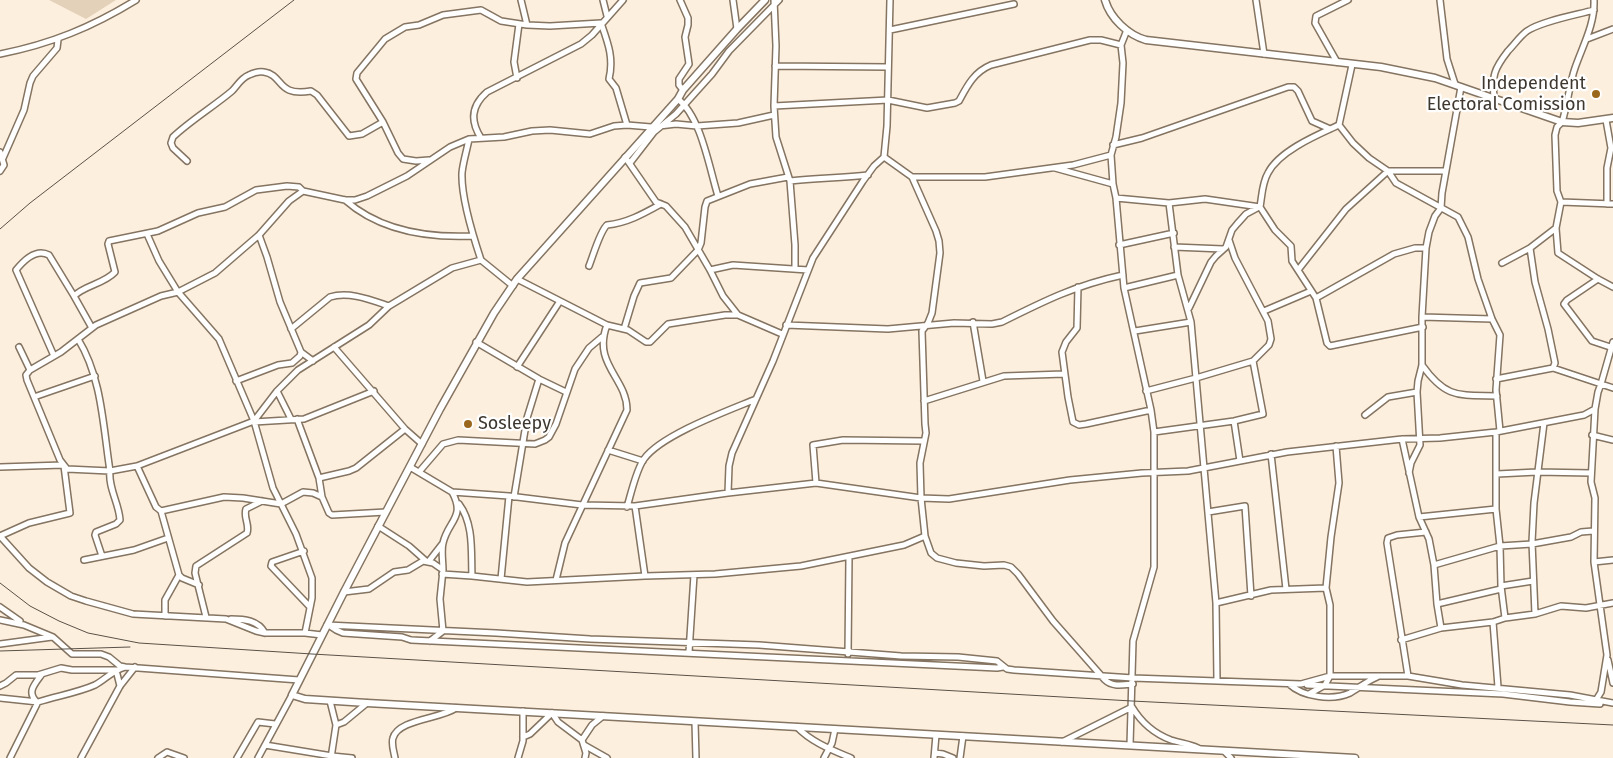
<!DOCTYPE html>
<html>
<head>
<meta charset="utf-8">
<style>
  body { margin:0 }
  canvas { display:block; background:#fdefde }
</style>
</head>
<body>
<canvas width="1613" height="758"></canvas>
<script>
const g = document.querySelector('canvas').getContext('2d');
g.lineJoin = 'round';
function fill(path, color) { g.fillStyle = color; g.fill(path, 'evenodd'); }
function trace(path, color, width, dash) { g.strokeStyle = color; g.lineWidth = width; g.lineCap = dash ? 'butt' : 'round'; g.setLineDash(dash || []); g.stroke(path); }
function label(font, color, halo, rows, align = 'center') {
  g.font = font + ' "Fira Sans",sans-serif'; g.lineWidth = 4.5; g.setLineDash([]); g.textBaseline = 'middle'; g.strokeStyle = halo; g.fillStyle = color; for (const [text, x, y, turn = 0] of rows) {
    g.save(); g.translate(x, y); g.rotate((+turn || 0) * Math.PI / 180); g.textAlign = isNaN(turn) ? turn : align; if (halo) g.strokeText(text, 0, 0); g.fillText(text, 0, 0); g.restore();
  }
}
const green = new Path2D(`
  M49 0H116L86 19Z`);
const minor = new Path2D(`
  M521 0 527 25 550 26 601 23C608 43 614 58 609 79L616 88 627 125
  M603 0 607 16
  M680 0 688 18V25L685 37 689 64 679 79V85L683 90
  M733 0 737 29
  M774 0 776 46 774 106 776 137 790 181 795 245V269
  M890 0 887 126 884 157 912 177 936 231 939 241 940 253 932 313 928 323 922 331 925 424 926 433 920 463 921 498 925 536 931 553 937 558 956 563 984 566 1004 565 1011 567 1018 574 1053 621 1105 680C1112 687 1123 685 1133 684
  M1256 0 1264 54
  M1440 0 1447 59 1455 84
  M1594 0C1595 24 1583 45 1575 68 1569 85 1568 104 1562 122L1557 127 1555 135 1557 191 1561 202 1556 228 1558 253 1598 279 1613 287
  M890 30 1014 4
  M1127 30 1121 45 1123 63 1121 103 1116 137 1111 155 1113 184 1116 198 1124 288 1151 410 1154 432V567L1133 641 1130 745
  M1587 39 1613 29
  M0 54C51 44 92 27 136 0
  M1337 62 1315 23 1316 16 1348 0
  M1352 65 1339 125 1353 143 1369 158 1388 171H1446
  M775 66 888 67
  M517 78 514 62 519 24
  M1494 98C1492 75 1494 69 1508 51 1514 45 1520 36 1527 31 1542 21 1576 15 1594 10
  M678 99C701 117 709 167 718 196
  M774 106 888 100 927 108 955 103 959 101C967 86 974 72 991 65L1090 40H1101L1121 45
  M1606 120 1611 148 1607 168V204
  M481 138C470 121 471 106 487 92L581 44 592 35 623 0
  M469 139C467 150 463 162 462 173 461 198 473 236 481 260
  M1113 145 1142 138 1288 87H1294L1298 91 1312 121 1330 129
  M0 152 4 165 0 171
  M625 157 656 202 666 206 685 227 710 270 723 296 738 315 782 334
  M3 158 24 110 30 83 33 76 57 48 58 40
  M429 160 416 161 403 159 398 153 383 122 356 79 357 73 385 39 405 27 419 25 443 15 481 10 501 21 527 25
  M187 161 173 148 171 143 173 137C191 120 213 107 232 91 237 86 241 78 249 75 253 73 259 71 264 72 284 75 276 97 311 91L317 95 349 136 362 134 383 122
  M630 163 654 132 676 114 712 74 729 51 779 0
  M1055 168 1113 184
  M912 177H985L1073 165 1111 155
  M790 181C816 178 842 178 868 175
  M1116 198 1169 203 1205 199 1260 207 1275 230 1291 246 1292 261 1316 298 1327 343 1330 346 1423 327
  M345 200C380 231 429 238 473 236
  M1561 202 1613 204
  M1169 203 1178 275 1191 322 1216 603 1217 680
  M1260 207C1262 196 1262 183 1268 173 1279 151 1317 135 1339 125
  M147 234 159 261 178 292 219 339 254 421 277 391 298 370 369 325 389 306 452 268 481 260 513 286
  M1119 245 1174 233
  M1174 247 1223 249
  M1426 248 1429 232 1435 216 1441 208 1442 193 1461 87
  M1502 263 1530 248 1556 228
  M589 266C593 256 600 231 607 225 627 223 643 214 661 204
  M710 270 733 265 808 270
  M1298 270 1346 209 1388 171 1396 183 1458 217 1468 237 1478 279 1492 319 1500 335 1496 390 1500 431
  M517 279 607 325 628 330 646 342H650L668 324 725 315H738
  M1598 279 1567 300 1564 304 1592 341 1613 348
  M1078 287 1077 328 1066 342 1062 352 1068 397 1073 422 1079 425 1086 424 1151 410
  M1124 288 1178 275
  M1316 298 1394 254 1415 248H1426L1422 317V365L1418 381 1417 392 1420 445 1411 463 1409 473
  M1189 308 1211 262 1216 256 1226 247 1232 230 1237 224 1246 214 1259 207
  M1264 311 1311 291
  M1422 317 1492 319
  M973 322 983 381
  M786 325 888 329 954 323 992 324 1002 322C1044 301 1076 285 1123 275
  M92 328 74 296C85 285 104 284 115 272L108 244 109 241 158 231 198 213 225 207 256 190 287 186 299 187 303 191
  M291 329 330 297C349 291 371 300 389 306
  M624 329 634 296 640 283 671 278 698 250 701 243 705 207 707 201 750 184 788 177
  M1135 331 1191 322
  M78 339C102 378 103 426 110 471 108 488 119 503 120 520L116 524 96 532 95 535 102 556
  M476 342 539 379 566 392
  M19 347 30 370
  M334 347 405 429 422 444
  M301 352 313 361
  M54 356 16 270C24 260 36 248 49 255L74 296
  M1422 365C1446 399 1459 395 1497 396
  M517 367 560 301
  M1553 368 1601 384 1613 342
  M1496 379 1553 368 1555 363 1548 329 1535 282 1530 248
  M236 381 278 365 292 363 300 356 301 352 280 302 267 257 259 235
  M277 391 291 419
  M1146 391 1196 378 1253 361 1269 345 1271 339 1268 321 1235 258 1229 240
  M34 397 95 376
  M924 401 1004 376 1064 374
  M1595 409 1591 482 1595 498 1594 562 1607 655 1601 692 1596 700
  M1365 415 1388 397 1417 392
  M297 419 319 478 322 497
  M1234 421 1240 461
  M254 422 304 419 374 391
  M1154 432 1234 421 1263 414 1253 361
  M1496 432V509L1500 546 1501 586 1505 618
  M1592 435 1613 440
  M1402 439 1419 517 1429 539 1434 565 1437 604 1441 628
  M608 450 643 461
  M1271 454 1286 589
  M137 466 156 507 161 511 224 497 243 498 281 504 303 492 313 493 322 497 329 513 332 515 386 512
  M0 467 63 465
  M410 467 452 492 509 496 582 505 635 506 728 493 816 483 921 498 949 499 1070 480 1142 473 1188 471 1287 452 1402 439 1440 438 1496 432 1584 415 1595 409 1598 392 1601 384 1613 388
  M419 472 443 444 458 440 535 444 545 440 549 437 556 424 575 369 589 348 602 337
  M1497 474 1537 472 1591 473
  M319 478 349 471 356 468 405 429
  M816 483 813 445 843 440 924 441
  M728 493 729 466 732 453 773 361 813 258 863 181 874 166 884 157
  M514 497 527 418 539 379
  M459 504C474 524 471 552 472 576
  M635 506 645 576
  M627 507C631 494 636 470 644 459 661 435 727 411 756 399
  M161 511 179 575 182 578 199 585
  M1208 512 1245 506 1251 596
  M1419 517 1496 509
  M378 526 409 546 426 561
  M0 536 29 568 47 582 71 596 86 601 133 614 226 619 256 631 265 633H305
  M0 536 29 523 70 513 64 466
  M304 551 272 562 271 566 310 607
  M84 560 134 550 168 538
  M429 561 443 543
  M1594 562 1613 560
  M1434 565 1500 546 1532 544 1571 537 1581 532 1593 531
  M443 570C443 562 441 551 443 543 448 521 466 517 452 492
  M442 574 472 576 527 582 645 576 715 574 801 566 904 545 925 536
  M501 579 509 496
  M556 580 565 543 627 410C627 378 592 364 607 325
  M1501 586 1533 581
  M344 592 369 589 394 572 408 570 423 561 433 563 443 570 440 599 443 631 430 641
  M1216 603 1271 590 1326 588
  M1437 604 1501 589
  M0 607 20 621
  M1535 614 1532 542 1534 503 1544 423
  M165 616V600L179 575
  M206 617 195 573 196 566 247 533C250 525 243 517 246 509L262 501
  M231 619C244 619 258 620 265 633
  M0 620 24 625 53 637 72 654H101L109 657 120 666 125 667
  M1493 622 1498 687
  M327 625 496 633 590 639 759 645 901 656 958 657 997 661 1007 669 1014 670 1133 678 1301 684 1330 676H1408L1462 685 1570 695 1613 703
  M330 626 336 630 343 633 402 637 411 640 997 668 1003 667
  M322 635 305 633 312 598V578L296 534 273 488 254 421 137 466 110 471 67 469 60 460 27 380 26 375 30 370 61 352 96 325 161 296 178 292 215 273 259 235 289 201 303 191 345 200H355L367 196 407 176 450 147 469 139 504 137 532 131 550 130 590 134 614 126 627 125 651 127 676 124 697 126 738 123 774 115
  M1401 640 1441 628 1493 622 1505 618 1535 614 1561 606 1586 608 1613 603
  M0 644 52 637
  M689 652 694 575
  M848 654 849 557
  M1608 660 1613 683
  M1408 676 1387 543 1388 538 1397 535 1426 532
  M1289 684C1303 697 1332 701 1350 693 1359 688 1367 681 1377 677
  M1307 685 1503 694 1570 702 1600 704
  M0 686 6 683 16 675H38L61 668 72 670H116L120 686
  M1309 694 1325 685 1330 676V605L1326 588 1331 537 1339 483 1336 446
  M0 698 38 702
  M330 701 336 725 331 758
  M37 702C26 692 35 684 42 674
  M695 722 696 758
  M336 725 344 722 367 703
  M797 727C811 742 832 750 851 758
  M523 737 530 734 552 713 558 722 582 740
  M1062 742 1132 707C1141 722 1155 734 1171 740 1180 743 1190 744 1198 748
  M265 745 332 756 352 758
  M584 745 607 758
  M1224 751 1231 758
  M935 753 943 754 953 758
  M10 758 38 702C56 696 77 693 95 685 106 679 113 670 125 667L299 680
  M81 758 120 686 135 667
  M158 758 167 752 184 758
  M237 758 258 722 275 724
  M258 758 292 695
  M395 758C394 752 391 744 393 738 398 719 441 719 456 708
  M518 758 523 741V711
  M585 758 586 753 582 740 592 725 603 716
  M824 758 832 743 835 729
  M934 758 936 735
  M960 758 963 736`);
const tertiary = new Path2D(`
  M765 0 737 29 683 90 678 99 517 279 494 313 440 409 344 592 292 695 305 699 367 703 1355 758
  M1105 0C1110 18 1128 35 1146 40L1381 67 1435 78 1562 122 1578 123 1613 118`);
const rail = new Path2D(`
  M0 229 30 203 294 0
  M0 583 30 606 59 621 88 633 139 643 312 654 1132 701 1613 725
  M0 651 130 647`);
const markers = [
  [1596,94,5,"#9a681c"],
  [468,424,5,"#9a681c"]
];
const poiNames = [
  ["Independent",1586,84],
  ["Electoral Comission",1586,105],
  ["Sosleepy",478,424,"left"]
];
fill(green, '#e3d1ba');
trace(minor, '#847461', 8);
trace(tertiary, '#847461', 9);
trace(minor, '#fff', 5);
trace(tertiary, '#fff', 6);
trace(rail, '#595147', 1);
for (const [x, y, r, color] of markers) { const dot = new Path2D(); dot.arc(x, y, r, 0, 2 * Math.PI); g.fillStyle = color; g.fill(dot); trace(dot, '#fefefe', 2); }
label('18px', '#3e372f', '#fefefe', poiNames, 'right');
</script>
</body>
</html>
